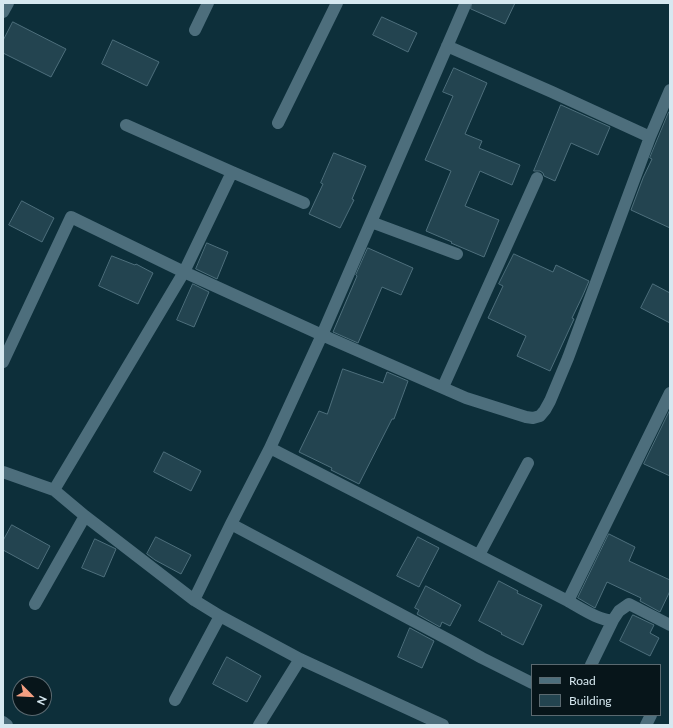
<!DOCTYPE html>
<html>
<head>
<meta charset="utf-8">
<style>
  body { margin:0 }
  #map { position:relative; width:673px; height:728px; overflow:hidden; background:#0d2f3a; font-family:Lato,sans-serif }
  canvas { display:block }
  .frame { position:absolute; inset:0; border:4px solid #d6e8f0; pointer-events:none }
  .legend { position:absolute; left:531px; top:664px; width:130px; height:52px; box-sizing:border-box; background:#07151a; border:1px solid #5a6970; margin:0; padding:5px 7px; list-style:none; font-size:12px; color:#d6e8f0 }
  .legend li { display:flex; align-items:center; gap:8px; height:20px }
  .legend b { width:20px; border:1px solid #5a6970 }
  .north { position:absolute; left:12px; top:676px; width:40px; height:40px; box-sizing:border-box; background:#07151a; border:1px solid #5a6970; border-radius:50%; rotate:114deg; font-size:11px; font-weight:700; line-height:16px; text-align:center; color:#d6e8f0 }
  .north::after { content:''; display:block; margin:auto; width:14px; height:18px; background:#f39f82; clip-path:polygon(50% 0,100% 100%,50% 72%,0 100%) }
</style>
</head>
<body>
<div id="map">
<canvas width="673" height="728"></canvas>
<div class="frame"></div>
<ul class="legend">
<li><b style="height:5px;background:#4d6e7c"></b>Road</li>
<li><b style="height:11px;background:#234450"></b>Building</li>
</ul>
<div class="north">N</div>
</div>
<script>
const g = document.querySelector('canvas').getContext('2d');
g.lineJoin = 'round';
function fill(path, color) { g.fillStyle = color; g.fill(path, 'evenodd'); }
function trace(path, color, width, dash) { g.strokeStyle = color; g.lineWidth = width; g.lineCap = dash ? 'butt' : 'round'; g.setLineDash(dash || []); g.stroke(path); }
const building = new Path2D(`
  M472 3H515L505 24 471 9Z
  M382 17 417 33 408 52 373 35Z
  M13 22 66 49 51 77 3 53V41Z
  M113 40 159 62 147 86 102 64Z
  M454 68 487 83 465 134 482 141 479 148 520 165 512 185 480 171 465 206 499 220 484 257 451 243 452 242 426 231 451 171 425 160 453 96 443 92Z
  M561 105 610 127 598 155 571 143 555 181 544 176 543 173 540 171H534Z
  M669 112H670V228L631 210 643 178 652 159 650 158Z
  M334 153 366 166 352 199 354 200 340 228 309 214 323 184 321 183Z
  M22 201 54 218 42 242 9 225Z
  M207 243 228 252 217 279 196 269Z
  M368 248 413 268 401 295 382 287 358 343 333 332 357 276 356 275Z
  M514 254 553 272 556 265 589 281 583 295 572 318 574 319 550 371 517 356 526 336 488 318 503 286 499 284Z
  M112 256 135 265 136 264 153 273 138 304 99 286Z
  M193 284 209 292 194 327 177 320Z
  M653 284 670 293V323L641 308Z
  M343 369 383 383 387 372 408 381 394 419H392L359 484 331 470 332 468 299 452 319 411 327 414Z
  M670 410V476L644 464Z
  M164 452 201 471 191 491 154 472Z
  M12 525 50 546 38 569 3 550V541Z
  M609 534 635 547 629 561 670 580V591L660 612 640 601 641 598 607 582 595 608 578 598Z
  M156 537 191 555 181 574 155 560 147 554Z
  M418 537 439 548 419 587 397 576Z
  M95 539 112 547 116 549 104 577 82 568Z
  M499 581 518 591 517 593 542 605 523 645 501 634 502 633 479 621Z
  M426 586 461 605 450 626 442 622 440 627 417 614 419 610 415 608Z
  M633 615 654 625 650 633 659 638 650 656 620 641Z
  M410 628 434 641 422 668 398 657Z
  M227 657 261 676 247 702 213 684Z`);
const minor = new Path2D(`
  M3 12 8 3
  M195 30 208 3
  M447 46 552 92 650 137
  M278 123 337 3
  M126 125 232 172 304 203
  M371 222 457 254
  M3 362 71 217 184 272 322 335 466 398 526 417 533 418 540 416 545 410 550 401 568 358 650 137 670 90
  M443 387 537 178
  M270 448 568 601 670 393
  M3 472 54 490 85 516 194 600 220 616 300 659 443 725
  M54 490 184 272 232 172
  M231 524 451 641 482 658 532 683
  M479 555 528 463
  M194 600 231 524 270 448 322 335 465 5
  M568 601C579 607 601 622 613 620L619 611 629 604 670 625
  M35 604 85 516
  M591 665 613 620
  M175 700 220 616
  M3 722 7 725
  M259 725 300 659
  M646 725 651 715`);
fill(building, '#234450');
trace(building, '#4e6f7c', 1);
trace(minor, '#4d6e7c', 12);
</script>
</body>
</html>
